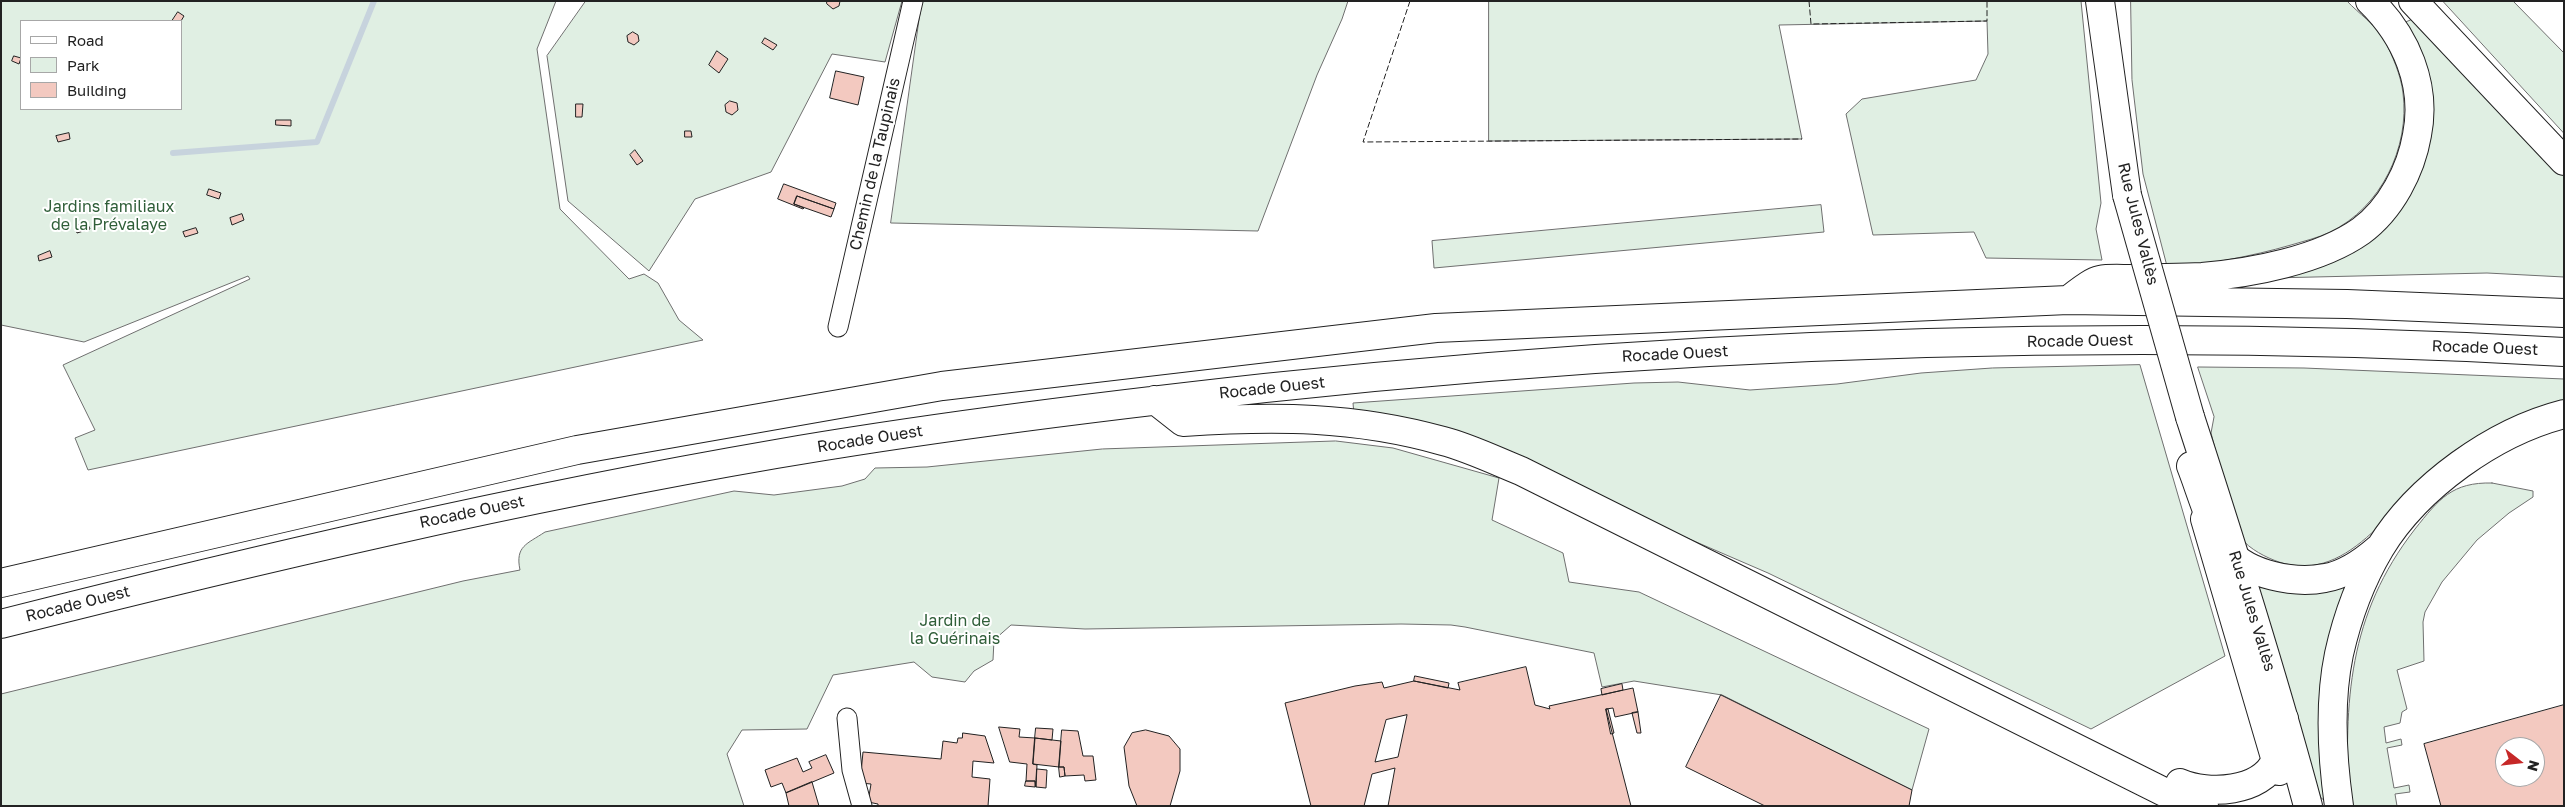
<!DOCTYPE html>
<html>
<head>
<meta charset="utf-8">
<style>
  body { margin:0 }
  #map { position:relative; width:2565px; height:807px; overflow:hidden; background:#fff; font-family:"Golos Text",sans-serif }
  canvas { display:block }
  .frame { position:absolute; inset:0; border:2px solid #222; pointer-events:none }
  .legend { position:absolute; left:20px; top:20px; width:162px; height:90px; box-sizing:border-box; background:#fff; border:1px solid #a7a7a7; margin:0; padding:6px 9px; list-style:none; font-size:15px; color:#222 }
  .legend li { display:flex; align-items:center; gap:10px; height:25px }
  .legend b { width:25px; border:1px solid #a7a7a7 }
  .north { position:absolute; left:2495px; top:737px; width:50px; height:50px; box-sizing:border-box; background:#fff; border:1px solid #a7a7a7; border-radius:50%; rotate:106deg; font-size:14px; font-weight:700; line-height:20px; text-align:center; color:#222 }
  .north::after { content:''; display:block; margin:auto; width:18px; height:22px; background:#c62828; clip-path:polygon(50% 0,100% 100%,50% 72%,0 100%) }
</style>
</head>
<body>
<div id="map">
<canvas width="2565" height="807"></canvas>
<div class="frame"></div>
<ul class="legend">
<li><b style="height:6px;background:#fff"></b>Road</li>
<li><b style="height:14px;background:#e0efe3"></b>Park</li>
<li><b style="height:14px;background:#f3c9c0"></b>Building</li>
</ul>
<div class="north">N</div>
</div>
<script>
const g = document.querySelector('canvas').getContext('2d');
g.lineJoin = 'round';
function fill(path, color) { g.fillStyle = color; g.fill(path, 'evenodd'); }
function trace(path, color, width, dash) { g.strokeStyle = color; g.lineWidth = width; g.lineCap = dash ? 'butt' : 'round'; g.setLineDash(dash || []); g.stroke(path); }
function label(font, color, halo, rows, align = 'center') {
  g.font = font + ' "Golos Text",sans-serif'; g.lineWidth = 4; g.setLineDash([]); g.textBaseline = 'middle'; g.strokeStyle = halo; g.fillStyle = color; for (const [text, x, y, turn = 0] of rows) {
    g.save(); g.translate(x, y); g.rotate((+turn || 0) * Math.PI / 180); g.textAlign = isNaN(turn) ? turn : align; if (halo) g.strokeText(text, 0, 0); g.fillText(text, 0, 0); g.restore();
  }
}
const green = new Path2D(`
  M1 1H556L537 49 560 209 629 279 644 274 658 283 679 320 703 340 88 470 75 438 95 430 63 365 250 279 248 276 84 342 1 325ZM21 21H181V109H21Z
  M586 1H902L885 62 832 54 771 172 695 199 649 271 568 201 547 56Z
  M922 1H1348L1342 19 1317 75 1258 231 891 223Z
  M1489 1H2081L2101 203 2096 229 2102 260 1986 258 1974 232 1873 235 1846 114 1862 99 1976 80 1988 54 1987 21 1779 25 1802 139 1489 141Z
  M2131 1H2347C2358 13 2376 25 2384 39 2392 55 2401 75 2403 93 2410 147 2381 208 2330 232 2318 238 2304 241 2291 245 2250 257 2210 263 2168 270L2143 174 2132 80Z
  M2443 1H2513L2564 53V133Z
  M2419 17 2564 171V277L2487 273 2271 278 2411 181 2404 23Z
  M1821 205 1824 232 1434 268 1432 241Z
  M2140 365 2225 656 2091 729 1768 573 1483 450 1354 415 1353 403 1634 383 1678 382 1750 390 1837 384 1921 373 1992 368Z
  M2198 367 2304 368 2564 379V401C2521 415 2481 430 2445 458 2397 496 2352 586 2279 562 2267 558 2249 549 2241 538 2235 530 2233 516 2231 506 2224 482 2217 457 2211 433L2214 417Z
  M1336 441 1393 448 1499 478 1492 520 1563 553 1569 582 1639 592 1929 729 1912 790 1722 695 1634 681 1602 687 1594 653 1465 627 1451 625 1401 624 1085 629 1011 625 994 640 993 660 974 671 965 682 932 677 914 662 833 675 807 729 742 730 727 754 744 806H1V694L463 581 520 570C515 546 527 544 545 532L734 491 774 495 842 486 865 479 875 468 927 467 1102 449Z
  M2492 483 2533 491V497L2509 513 2477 540 2442 582 2425 612 2423 622 2424 661 2397 670 2407 709 2402 712 2400 723 2384 727 2386 743 2401 739 2402 745 2387 748 2394 788 2409 785 2410 792 2395 794 2397 806H2349C2344 701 2348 615 2415 529 2439 499 2452 482 2492 483Z
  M2354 577 2327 802 2321 798 2302 744 2292 698 2255 582C2301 598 2310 597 2354 577Z`);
const stream = new Path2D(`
  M173 153 317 142 374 1`);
const building = new Path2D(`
  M827 1H840L839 6 833 9 827 4Z
  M178 12 184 16 181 21H172Z
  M633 32 638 35 639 41 634 45 628 42 627 36Z
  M765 38 777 45 773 50 762 43Z
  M717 51 728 59 719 73 709 65Z
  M14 56 21 58 19 64 12 61Z
  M836 71 864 77 858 105 830 98Z
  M730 101 737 103 738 110 732 115 726 112 725 105Z
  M576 104H583L582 117H576Z
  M276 120H291V126L276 125Z
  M685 131H691L692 137H685Z
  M69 133 70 139 58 142 56 136Z
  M635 150 643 161 637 165 630 155Z
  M784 184 836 203 834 209 797 196 794 204 804 208 803 209 778 199Z
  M209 189 221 193 219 199 207 195Z
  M797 196 834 209 831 217 794 204Z
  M242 214 244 220 232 225 230 218Z
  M87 222 90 229 77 233 75 226Z
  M196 228 198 233 185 237 183 232Z
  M50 251 52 257 39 261 38 256Z
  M1526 667 1535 705 1550 709 1549 706 1633 688 1638 712 1615 717 1613 708 1606 709 1631 806H1388L1395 768 1372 774 1364 806H1311L1285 703 1355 686 1382 682 1384 688 1414 681 1460 690 1458 683ZM1407 715 1398 757 1375 762 1386 720Z
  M1415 676 1449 683 1448 688 1414 681Z
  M1622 684 1623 690 1602 695 1601 689Z
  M1721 695 1912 790 1909 806H1765L1686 767Z
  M2564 705V806H2441L2424 744ZM2505 747H2535V777H2505Z
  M1606 709H1608L1614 733 1611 734Z
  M1638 712 1641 733H1637L1632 713Z
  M999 727 1020 729 1019 737 1035 738 1033 764 1037 765 1036 787 1035 781H1026L1027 764 1010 762Z
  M1036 728 1053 729 1052 740 1035 738Z
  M1062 730 1078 731 1083 756H1093L1096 780 1085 781 1084 775 1065 776 1064 767H1059Z
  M1146 730 1169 736 1180 749V771L1170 806H1137L1129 786 1124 747 1132 733Z
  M963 733 985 736 994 763 973 761 972 777 990 779 988 806H878V804L868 802 871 784 860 783 863 752 941 759 943 741 957 743 958 738H962Z
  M1035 738 1061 741 1059 767 1033 764Z
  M826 755 834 773 786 793 782 783 771 787 765 770 797 758 803 772 812 768 809 762Z
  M1059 767H1064L1065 776 1060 777Z
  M1037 769 1047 770 1046 788 1036 787Z
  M1026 781H1035V787L1025 786Z
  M812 782 819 806H789L786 793Z`);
const minor = new Path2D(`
  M838 327 913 1
  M847 718 852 770 862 806`);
const secondary = new Path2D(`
  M2100 1 2127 195
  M2190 417C2232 546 2273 675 2308 806
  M2205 519 2279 771`);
const trunk = new Path2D(`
  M2413 1 2564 161
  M2068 300C2077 294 2090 282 2100 280 2109 278 2121 279 2130 279 2154 278 2178 278 2202 277 2252 273 2320 260 2361 231 2391 209 2411 170 2417 135 2427 85 2406 36 2370 1
  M1155 400 1183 422C1274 416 1354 416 1443 441 1470 448 1496 461 1521 471L2168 794 2204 806
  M2191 466C2201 491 2211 530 2228 551 2248 575 2295 584 2325 578 2344 575 2363 562 2378 549
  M1 583 577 450 942 386 1436 328 2068 300 2347 304 2564 313
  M1 624C258 559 515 499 776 454 938 426 1102 406 1265 388 1696 342 2131 327 2564 352
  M2180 783C2208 795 2261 793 2276 760 2282 748 2283 733 2284 719
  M2339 806C2332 757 2329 702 2339 654 2347 618 2361 580 2380 548 2418 486 2494 432 2564 414`);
const secondaryBridge = new Path2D(`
  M2127 195 2190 417`);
const fence = new Path2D(`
  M1410 1 1363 142 1802 139
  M1809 1 1811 24 1987 21V1`);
const streetNames = [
  ["Chemin de la Taupinais",875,164,-77],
  ["Rue Jules Vallès",2138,224,76],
  ["Rocade Ouest",2080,341,-1],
  ["Rocade Ouest",2485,348,2],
  ["Rocade Ouest",1675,354,-3],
  ["Rocade Ouest",1272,388,-6],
  ["Rocade Ouest",870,439,-9],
  ["Rocade Ouest",472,512,-12],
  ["Rocade Ouest",78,604,-14],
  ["Rue Jules Vallès",2252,611,73]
];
const parkNames = [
  ["Jardins familiaux",109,207],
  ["de la Prévalaye",109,225],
  ["Jardin de",955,621],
  ["la Guérinais",955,639]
];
fill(green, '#e0efe3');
trace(green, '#6f6f6f', 1);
trace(stream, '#c7d3dd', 6);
fill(building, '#f3c9c0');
trace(building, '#222', 1);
trace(minor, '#222', 21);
trace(secondary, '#222', 30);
trace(trunk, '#222', 30);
trace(minor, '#fff', 19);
trace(secondary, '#fff', 28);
trace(trunk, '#fff', 28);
trace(secondaryBridge, '#222', 30, []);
trace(secondaryBridge, '#fff', 28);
trace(fence, '#222', 1, [6, 2.5]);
label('16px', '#222', '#fff', streetNames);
label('16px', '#2f5e38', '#fff', parkNames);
</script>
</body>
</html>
